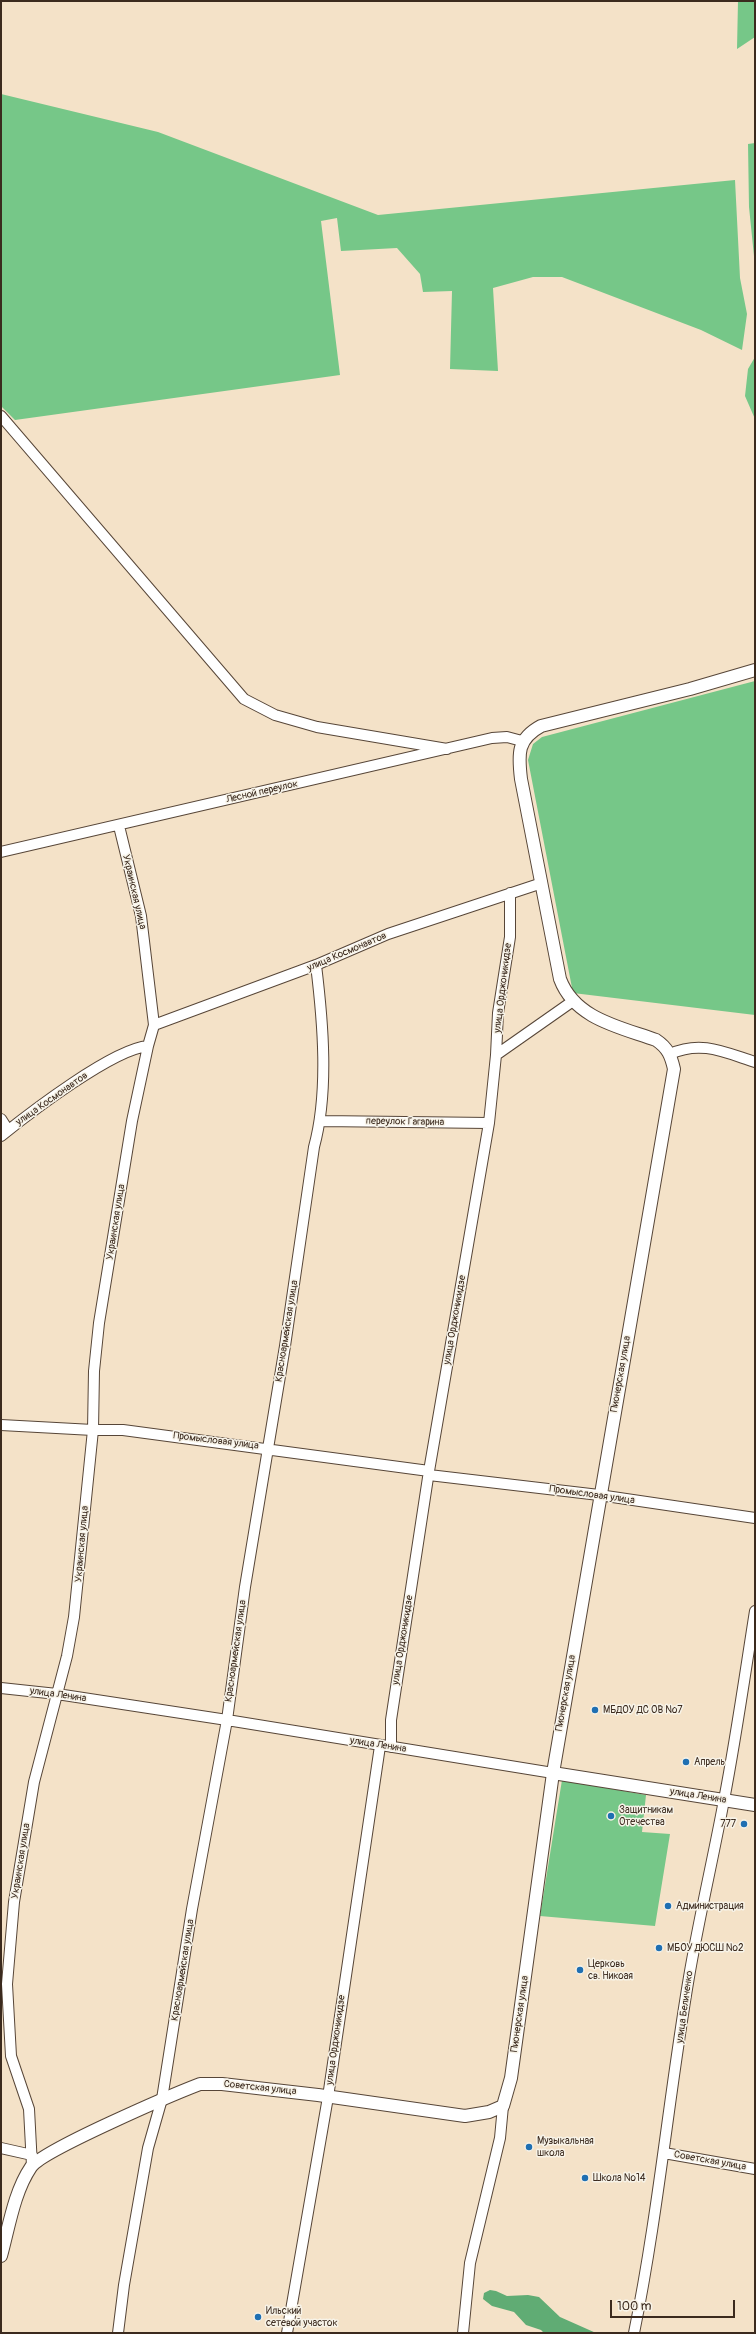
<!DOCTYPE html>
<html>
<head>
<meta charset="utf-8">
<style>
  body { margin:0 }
  #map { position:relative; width:756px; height:2334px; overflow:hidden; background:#f4e2c8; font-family:Pangolin,sans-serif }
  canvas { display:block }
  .frame { position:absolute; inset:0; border:2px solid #3b2a1e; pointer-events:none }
  .scale { position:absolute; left:610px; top:2300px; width:125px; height:18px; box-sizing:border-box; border:2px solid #3b2a1e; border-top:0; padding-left:5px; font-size:12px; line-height:14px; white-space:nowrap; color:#3b2a1e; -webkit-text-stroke:3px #f7f3e8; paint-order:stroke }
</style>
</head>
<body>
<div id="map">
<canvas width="756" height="2334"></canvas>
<div class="frame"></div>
<div class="scale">100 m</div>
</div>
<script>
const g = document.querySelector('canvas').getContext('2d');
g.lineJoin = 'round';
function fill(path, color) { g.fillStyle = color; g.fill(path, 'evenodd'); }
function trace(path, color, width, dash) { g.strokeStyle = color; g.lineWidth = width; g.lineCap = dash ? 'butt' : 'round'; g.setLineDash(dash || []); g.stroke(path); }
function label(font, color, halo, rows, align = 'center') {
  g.font = font + ' Pangolin,sans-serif'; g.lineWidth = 3; g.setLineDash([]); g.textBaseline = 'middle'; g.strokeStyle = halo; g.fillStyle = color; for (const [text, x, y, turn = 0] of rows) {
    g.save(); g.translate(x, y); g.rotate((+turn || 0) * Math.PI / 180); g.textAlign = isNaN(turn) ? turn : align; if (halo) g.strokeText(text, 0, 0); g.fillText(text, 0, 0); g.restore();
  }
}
const green = new Path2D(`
  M738 1H755V37L737 49Z
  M1 94 158 132 378 215 735 180 740 278 747 314 742 350 701 330 562 277H533L493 288 498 371 450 369 452 291 423 292 420 274 397 248 341 251 337 218 321 221 340 375 15 420 1 406Z
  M755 143V266L749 207 748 144Z
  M755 357V419L745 396 748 369Z
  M755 681V1015L573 993 528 760 533 744 542 737Z
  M562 1780 646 1795 642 1832 670 1834 655 1926 540 1916Z`);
const forest = new Path2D(`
  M490 2290 496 2291 507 2296 528 2295 539 2297 560 2317 596 2333H544L541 2330 526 2325 514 2312 492 2306 483 2299 484 2293Z`);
const minor = new Path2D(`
  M1 416 244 699 275 715 317 727 447 749
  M1 852 492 738 507 737 522 741
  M154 1025 316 965 388 934 542 883
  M670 1054C701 1040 724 1052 755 1062
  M496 1055 573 1001
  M1 1119 8 1130
  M321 1121 489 1123
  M1 1136C31 1112 113 1049 148 1046
  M1 1425 93 1430H123L429 1471
  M429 1475 599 1495 755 1518
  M1 1688 57 1694 227 1720 553 1773
  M391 1747V1720L429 1471 489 1123 496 1055 498 1013 510 937V893
  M1 2148 32 2155
  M664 2153 755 2169
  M32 2166 29 2109 11 2056 7 1984 14 1902 34 1782 67 1656 74 1617 93 1430 94 1371 99 1323 132 1121 148 1046 154 1025 141 916 119 826
  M118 2333 124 2285 148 2148 162 2099 192 1909 227 1720 245 1587 285 1346 314 1147C329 1092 323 1022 316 965
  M287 2333 328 2097 380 1746
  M463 2333 470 2263 500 2138 503 2106
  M634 2333C658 2215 669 2095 689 1977 699 1918 713 1859 724 1800 736 1738 745 1674 755 1611`);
const tertiary = new Path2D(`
  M553 1773 755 1805
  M1 2256C9 2227 14 2192 31 2167 43 2150 174 2094 200 2084H222L318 2095 465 2116 489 2112 503 2106 511 2078 553 1773 674 1069C671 1056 668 1048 656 1040 620 1027 575 1019 560 979L521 779C518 754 517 739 541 726L690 689 755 670`);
const markers = [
  [595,1710,4,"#1f6fb2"],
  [686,1762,4,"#1f6fb2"],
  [611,1816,4,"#1f6fb2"],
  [744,1824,4,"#1f6fb2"],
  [668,1906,4,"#1f6fb2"],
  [659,1948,4,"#1f6fb2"],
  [580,1970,4,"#1f6fb2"],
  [529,2147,4,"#1f6fb2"],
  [585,2178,4,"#1f6fb2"],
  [258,2317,4,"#1f6fb2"]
];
const streetNames = [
  ["Лесной переулок",262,792,-13],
  ["Украинская улица",134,892,77],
  ["улица Космонавтов",347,952,-23],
  ["улица Орджоникидзе",503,988,-83],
  ["улица Космонавтов",52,1099,-35],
  ["переулок Гагарина",405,1122,1],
  ["Украинская улица",116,1222,-81],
  ["улица Орджоникидзе",455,1320,-80],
  ["Красноармейская улица",287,1331,-81],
  ["Пионерская улица",621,1374,-80],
  ["Промысловая улица",216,1441,7],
  ["Промысловая улица",592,1495,8],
  ["Украинская улица",82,1544,-85],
  ["улица Орджоникидзе",403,1640,-81],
  ["Красноармейская улица",236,1651,-82],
  ["Пионерская улица",566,1693,-80],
  ["улица Ленина",58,1695,8],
  ["улица Ленина",378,1745,9],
  ["улица Ленина",698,1796,9],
  ["Украинская улица",21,1861,-81],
  ["Красноармейская улица",183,1970,-81],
  ["улица Беличенко",685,2007,-82],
  ["Пионерская улица",520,2014,-82],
  ["улица Орджоникидзе",336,2040,-82],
  ["Советская улица",260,2088,6],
  ["Советская улица",710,2161,10]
];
const poiNames = [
  ["МБДОУ ДС ОВ №7",603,1710],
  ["Апрель",694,1762],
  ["Защитникам",619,1810],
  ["Отечества",619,1822],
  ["777",736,1824,"right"],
  ["Администрация",676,1906],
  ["МБОУ ДЮСШ №2",667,1948],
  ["Церковь",588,1964],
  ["св. Никоая",588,1976],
  ["Музыкальная",537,2141],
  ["школа",537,2153],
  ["Школа №14",593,2178],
  ["Ильский",266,2311],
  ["сетевой участок",266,2323]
];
fill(green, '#76c788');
fill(forest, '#60ac74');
trace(minor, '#574638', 12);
trace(tertiary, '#574638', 14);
trace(minor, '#fff', 10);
trace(tertiary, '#fff', 12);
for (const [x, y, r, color] of markers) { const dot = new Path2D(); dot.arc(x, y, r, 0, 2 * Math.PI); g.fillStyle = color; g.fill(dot); trace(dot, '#f7f3e8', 1.5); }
label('10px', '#3b2a1e', '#f7f3e8', streetNames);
label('10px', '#3b2a1e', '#f7f3e8', poiNames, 'left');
</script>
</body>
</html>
